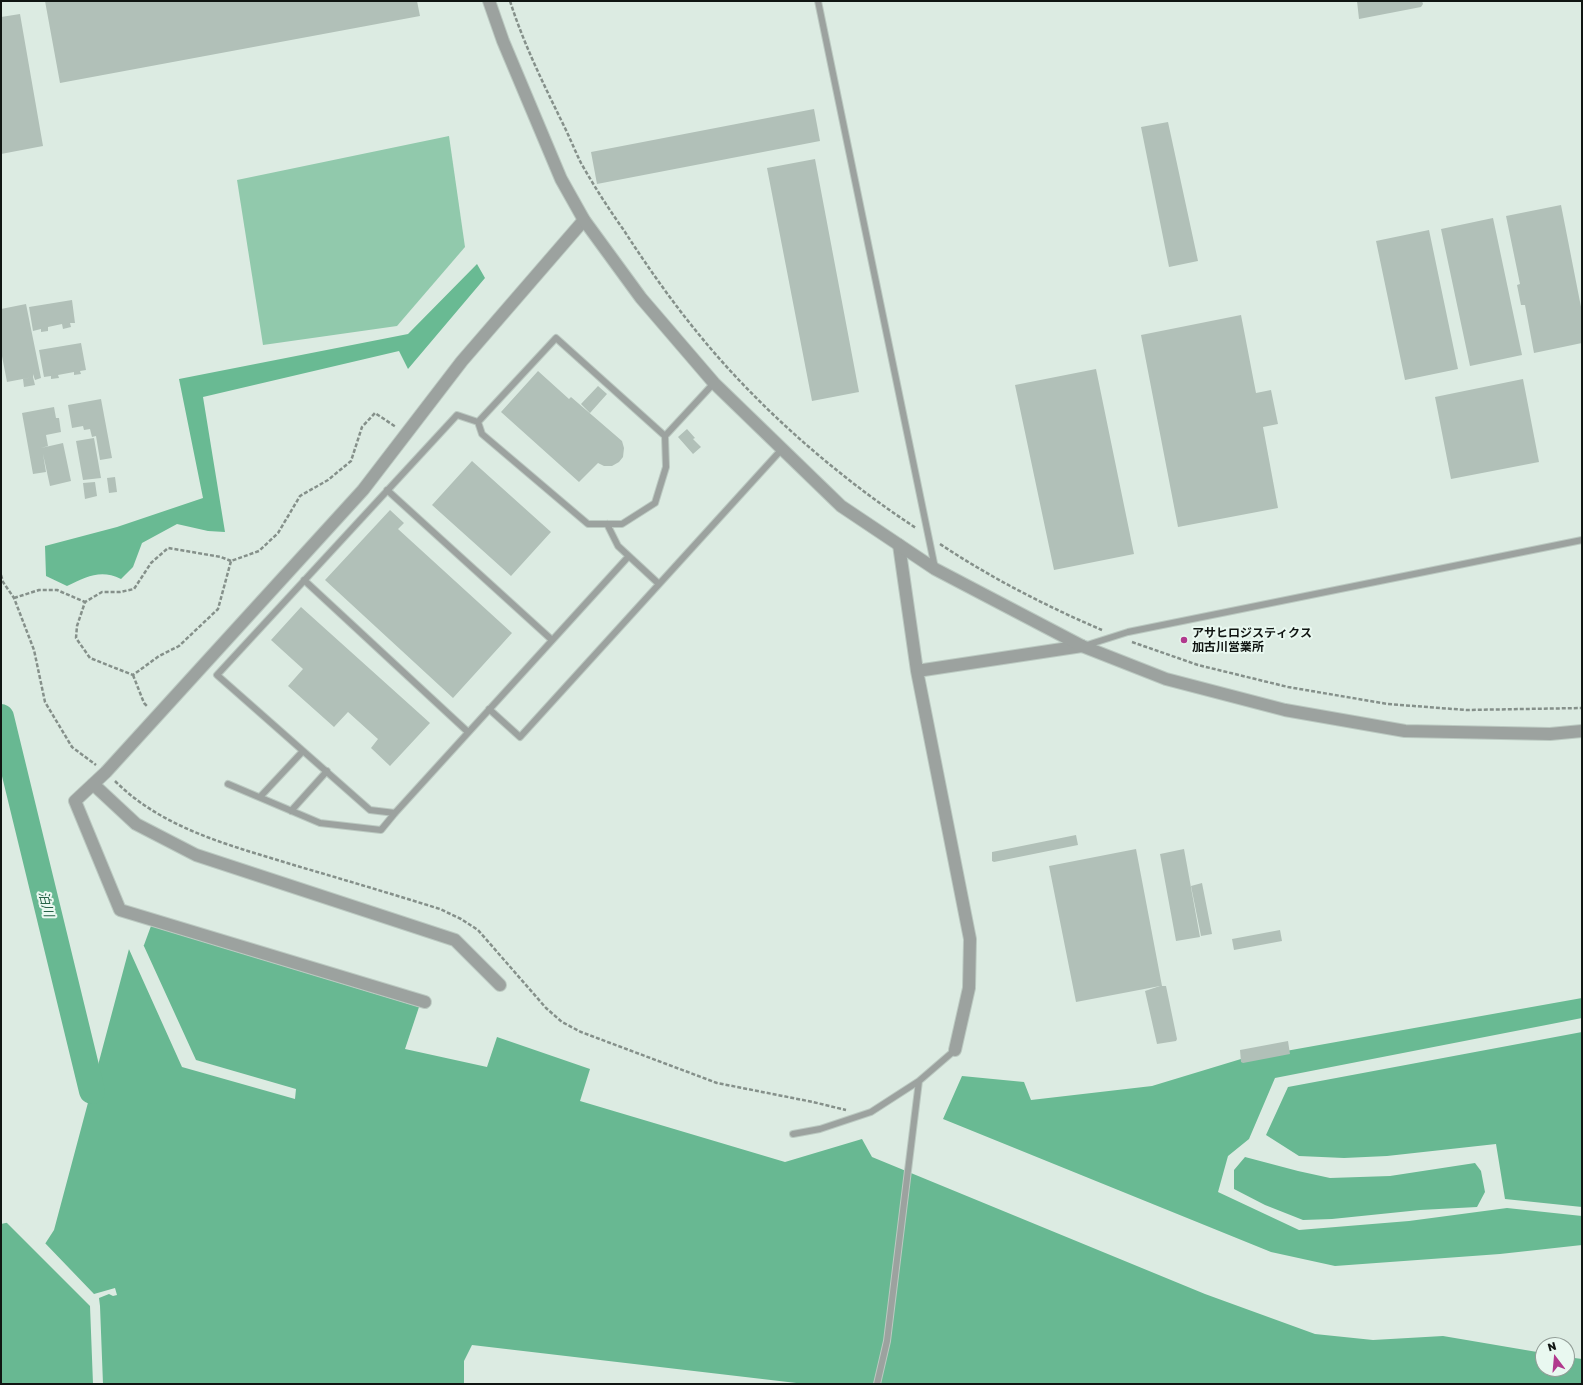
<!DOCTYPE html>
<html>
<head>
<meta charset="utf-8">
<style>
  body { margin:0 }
  #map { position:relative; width:1583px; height:1385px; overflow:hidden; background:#dcebe2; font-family:"Golos Text",sans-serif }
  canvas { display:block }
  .frame { position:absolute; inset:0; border:2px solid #101512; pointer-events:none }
  .north { position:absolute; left:1535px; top:1337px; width:40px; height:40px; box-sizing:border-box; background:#e9f8f0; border:1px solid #929d97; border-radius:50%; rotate:344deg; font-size:11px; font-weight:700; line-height:16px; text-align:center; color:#101512 }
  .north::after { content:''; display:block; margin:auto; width:14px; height:18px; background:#b1398d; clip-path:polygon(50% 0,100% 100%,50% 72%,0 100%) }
</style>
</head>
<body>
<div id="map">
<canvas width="1583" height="1385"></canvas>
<div class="frame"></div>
<div class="north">N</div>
</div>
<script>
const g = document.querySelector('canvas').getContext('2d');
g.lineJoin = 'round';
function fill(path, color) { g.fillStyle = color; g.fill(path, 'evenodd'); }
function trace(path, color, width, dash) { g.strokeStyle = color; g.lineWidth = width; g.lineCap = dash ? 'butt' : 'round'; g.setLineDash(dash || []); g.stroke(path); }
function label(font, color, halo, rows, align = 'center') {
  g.font = font + ' "Golos Text","Noto Sans JP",sans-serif'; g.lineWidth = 4; g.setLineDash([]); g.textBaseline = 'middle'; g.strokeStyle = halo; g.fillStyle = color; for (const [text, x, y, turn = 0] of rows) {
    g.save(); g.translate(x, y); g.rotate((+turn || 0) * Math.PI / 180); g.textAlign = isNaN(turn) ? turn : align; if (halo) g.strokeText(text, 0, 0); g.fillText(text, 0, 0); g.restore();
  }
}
const green = new Path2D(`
  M449 136 465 247 397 326 263 345 237 180Z`);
const forest = new Path2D(`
  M477 264 485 278 408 369 399 351 203 397 225 532 208 531 177 524 142 543 133 567 121 579C100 569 87 577 67 586L46 576 45 546 117 527 203 498 179 379 408 334Z
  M1582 998V1018L1275 1078 1249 1139 1228 1156 1218 1192 1299 1230 1409 1221 1507 1208 1582 1216V1245L1500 1254 1335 1266 1271 1252 943 1119 962 1076 1024 1082 1031 1100 1152 1086 1241 1059Z`);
const water = new Path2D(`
  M151 926 419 1007 405 1049 487 1067 497 1037 590 1069 580 1101 785 1162 862 1139 872 1157 1205 1294 1315 1334 1373 1340 1443 1336 1543 1353V1369H1567V1357L1582 1359V1384H805L472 1345 464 1361V1384H1V1224L10 1222 43 1247 54 1230 129 949 144 945Z
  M1582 1032V1207L1505 1199 1496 1144 1387 1156 1344 1158 1299 1156 1266 1135 1288 1087Z
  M1245 1157 1298 1171 1330 1178 1390 1176 1475 1163 1481 1171 1485 1192 1477 1207 1420 1210 1332 1219 1303 1220 1265 1205 1234 1189V1170Z`);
const pier = new Path2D(`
  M143 944 196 1060 296 1089 295 1099 182 1067 128 947Z
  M16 1219 43 1244 44 1242 94 1294 115 1288 117 1295 113 1296 109 1294 99 1298 100 1306 103 1384H93L90 1306 5 1221Z`);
const river = new Path2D(`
  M1 717 92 1091`);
const building = new Path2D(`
  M45 1H417L420 16 60 83Z
  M1357 1H1422L1423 4 1421 7 1359 19Z
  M20 14 43 146 1 154V17Z
  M814 109 820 141 597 184 591 152Z
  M1168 122 1198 261 1169 267 1141 127Z
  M815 159 859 392 812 401 767 168Z
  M1561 205 1582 312V343L1534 353 1525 305H1521L1517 285 1520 284 1506 216Z
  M1493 218 1522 355 1470 366 1441 229Z
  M1429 230 1458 369 1405 380 1376 241Z
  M72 300 75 323H70L71 327 63 329 62 324 48 327V331L41 332V329L33 331 29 307Z
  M26 304 41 378 35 380 33 374V377L7 382 1 351V309Z
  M1241 315 1256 393 1271 390 1278 424 1263 427 1278 508 1178 527 1141 335Z
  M81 343 86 370 80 371 81 374 74 375V372L58 375 59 378 51 379V376L44 377 39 350Z
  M1096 369 1134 554 1054 570 1015 385Z
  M538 371 569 399 571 397 622 441 624 448 623 457 619 462 612 466H604L598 463 579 482 501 412Z
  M33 377 35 385 24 387 23 379Z
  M1523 379 1539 462 1451 479 1435 397Z
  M598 386 607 394 590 413 581 404Z
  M101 399 112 458 100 460 96 436 92 437 90 429 84 430 83 426 72 428 68 405Z
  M54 407 56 418H59L61 432 46 435 48 446 41 448 63 443 71 481 50 486 43 454 46 472 33 474 22 413Z
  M687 429 695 438 693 439 701 447 693 454 678 437Z
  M94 438 101 478 83 480 76 441Z
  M472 461 551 532 511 576 432 505Z
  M115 477 117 492 109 493 107 478Z
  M95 482 97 496 85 499 83 483Z
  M390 510 404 523 398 529 512 633 453 698 325 580Z
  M301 607 430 723 390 766 371 748 378 739 348 712 334 727 288 686 303 669 271 640Z
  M1076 835 1078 845 994 862 992 861V852Z
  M1136 849 1162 986H1166L1177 1039 1176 1041 1157 1044 1145 991 1160 986 1076 1002 1049 866Z
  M1184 849 1200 937 1176 941 1160 854Z
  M1202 883 1212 934 1201 936 1191 886Z
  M1280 930 1282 941 1234 950 1232 939Z
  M1288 1041 1290 1054 1243 1063 1241 1062 1240 1050Z`);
const path = new Path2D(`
  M510 1C524 45 544 85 564 126 570 138 575 151 581 163 594 186 608 208 623 229 647 266 672 302 701 337 760 409 838 477 916 528
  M940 544C991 578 1046 606 1102 630
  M231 561 221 557 168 548 151 563 134 589 120 592H102L85 602 77 626 76 638 90 658 133 675 159 656 179 646 218 609 231 561 259 551 278 533 300 496 328 480 351 461 362 427 375 413 396 427
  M1 575 3 582 14 598 34 650 45 702 72 747 96 765
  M14 598 39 590H57L85 602
  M1132 642 1198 665 1288 687 1388 704 1466 710 1582 708
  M133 675 144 703 148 707
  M115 781C164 830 233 846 297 866 345 880 392 894 440 909L461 919 478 930 546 1008 562 1022 581 1032 717 1083 813 1102 846 1110`);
const service = new Path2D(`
  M818 1 935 568
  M556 338 665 436 666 467 655 503 622 524H588L482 434 478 422Z
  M665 436 714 383
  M387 490 552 640
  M607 524 618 546 659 584
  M304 580 468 732
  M1084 646 1128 632 1582 540
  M489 709 520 737 782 449
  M228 784 320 823 381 830 395 813 628 557
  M260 797 303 751
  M291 811 327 771
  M395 813 370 810 217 675 457 415 478 422
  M793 1134 820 1129 871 1112 919 1081
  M877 1384 887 1341 919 1081 955 1050`);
const minor = new Path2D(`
  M899 545 917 671 970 939 969 988 955 1050
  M917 671 1082 646
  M93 784 136 824 196 855 455 940 500 985
  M425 1002 120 910 75 801 106 772 363 490 462 361 584 220`);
const tertiary = new Path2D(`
  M489 1 503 41 561 179 584 220 641 298 714 383 841 506 935 569 1082 646 1166 679 1285 710 1405 731 1550 734 1582 731`);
const markers = [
  [1184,640,4,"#b1398d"]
];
const poiNames = [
  ["アサヒロジスティクス",1192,633],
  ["加古川営業所",1192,647]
];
const waterNames = [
  ["泊川",46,904,76]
];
fill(green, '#91c9ac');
fill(forest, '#69ba93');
fill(water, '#68b892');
fill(pier, '#dcebe2');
trace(river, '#68b892', 26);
fill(building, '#b1c0b8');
trace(service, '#bbc9c1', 8);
trace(minor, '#bbc9c1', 14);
trace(tertiary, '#bbc9c1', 14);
trace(path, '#85908a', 2.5, [4, 2]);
trace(service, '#9ca29f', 6);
trace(minor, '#9ca29f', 12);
trace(tertiary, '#9ca29f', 12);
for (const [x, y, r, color] of markers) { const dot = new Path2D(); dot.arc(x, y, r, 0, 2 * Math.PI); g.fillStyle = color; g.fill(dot); trace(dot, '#e9f8f0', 1.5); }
label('bold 12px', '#101512', '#e9f8f0', poiNames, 'left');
label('italic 13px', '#276348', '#e9f8f0', waterNames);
</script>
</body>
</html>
